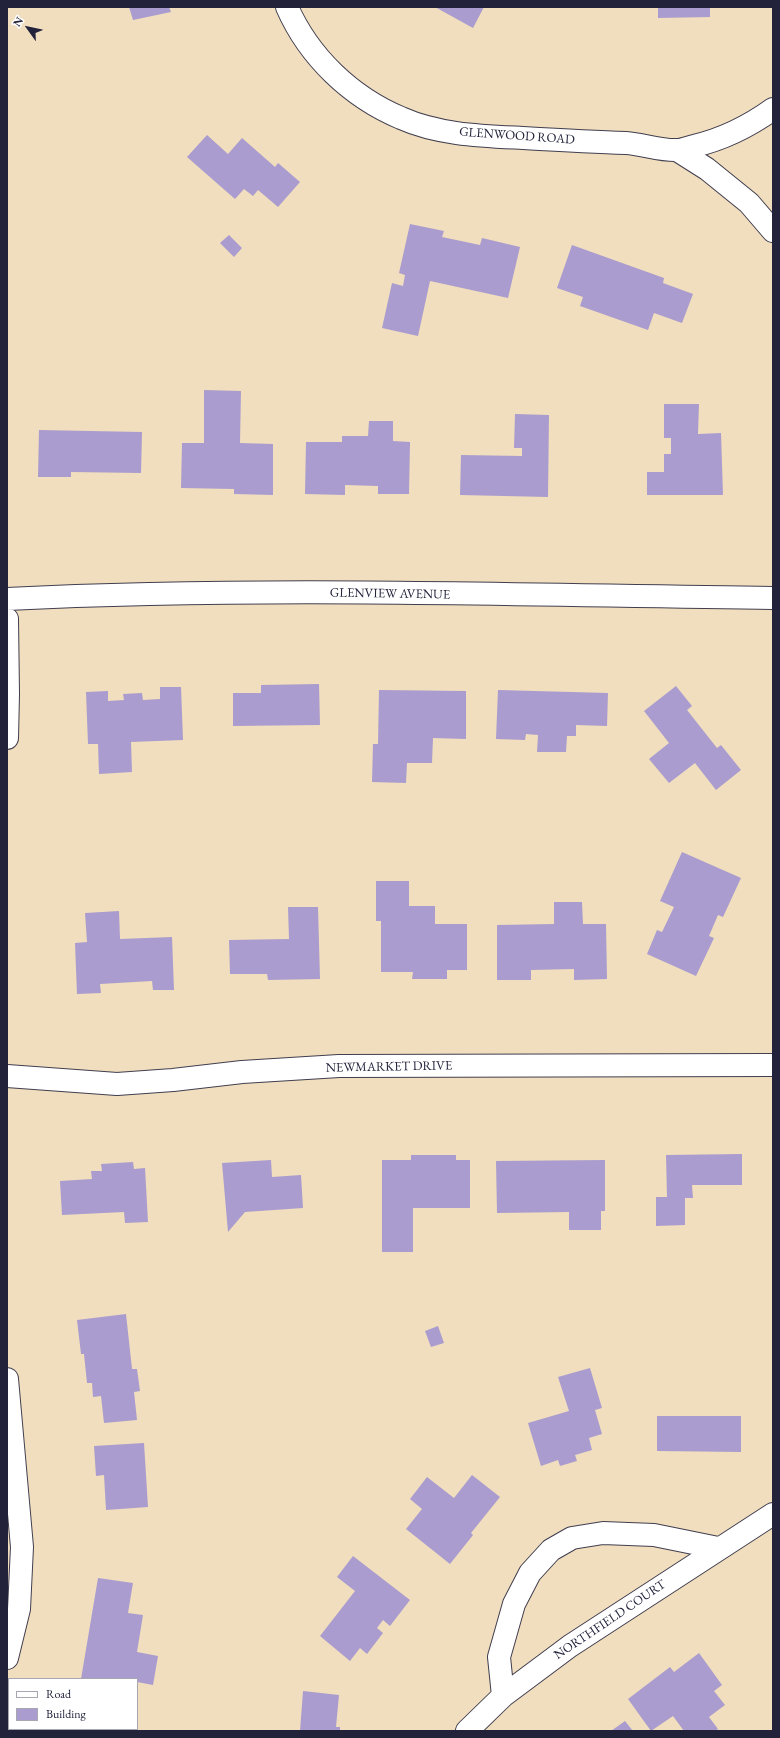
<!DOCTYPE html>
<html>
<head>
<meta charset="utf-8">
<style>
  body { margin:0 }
  #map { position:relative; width:780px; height:1738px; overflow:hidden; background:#f0debe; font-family:"EB Garamond",serif }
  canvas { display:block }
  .frame { position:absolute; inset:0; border:8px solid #22223b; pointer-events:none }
  .legend { position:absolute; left:8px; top:1678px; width:130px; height:52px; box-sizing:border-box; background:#fff; border:1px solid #a7a7b1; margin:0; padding:5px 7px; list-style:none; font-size:12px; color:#22223b }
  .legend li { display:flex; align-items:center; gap:8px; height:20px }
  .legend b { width:20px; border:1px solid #a7a7b1 }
  .north { position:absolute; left:8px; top:8px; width:40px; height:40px; -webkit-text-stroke:3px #fff; paint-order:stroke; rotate:303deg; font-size:11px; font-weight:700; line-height:16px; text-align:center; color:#22223b }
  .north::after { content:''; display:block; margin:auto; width:14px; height:18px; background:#22223b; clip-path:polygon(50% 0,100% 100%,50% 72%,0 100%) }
</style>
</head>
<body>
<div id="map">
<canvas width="780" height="1738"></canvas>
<div class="frame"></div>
<ul class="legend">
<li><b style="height:5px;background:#fff"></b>Road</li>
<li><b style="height:11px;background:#aa9cce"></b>Building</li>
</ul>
<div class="north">N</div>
</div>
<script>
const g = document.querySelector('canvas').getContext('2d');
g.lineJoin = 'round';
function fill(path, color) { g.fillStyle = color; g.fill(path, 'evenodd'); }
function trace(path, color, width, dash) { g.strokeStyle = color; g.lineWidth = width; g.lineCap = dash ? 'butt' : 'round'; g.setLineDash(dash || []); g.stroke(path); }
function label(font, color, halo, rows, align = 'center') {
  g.font = font + ' "EB Garamond",serif'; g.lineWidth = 3; g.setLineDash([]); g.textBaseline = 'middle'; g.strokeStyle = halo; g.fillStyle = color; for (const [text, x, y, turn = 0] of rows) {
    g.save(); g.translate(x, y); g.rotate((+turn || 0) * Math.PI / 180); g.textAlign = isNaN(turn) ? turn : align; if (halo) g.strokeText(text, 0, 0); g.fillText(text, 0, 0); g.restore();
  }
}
const building = new Path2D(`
  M129 7H169L171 12 133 20Z
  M435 7H484L473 28Z
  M658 7H710V17L658 18Z
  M207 135 228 154 242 138 275 167 278 163 300 182 278 207 258 190 253 196 244 189 235 199 187 157Z
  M410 224 444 231 442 237 480 245 482 238 520 247 508 298 430 281 418 336 382 328 392 283 403 286 405 275 399 273Z
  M229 235 242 248 234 257 220 243Z
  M572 245 664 278 663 283 693 294 682 323 654 313 648 330 580 306 583 297 557 288Z
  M204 390 241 391 240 443 273 444V495L234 494V489L181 488 182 443H204Z
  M664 404H699L698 434 721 433 723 495H647V472H664V454H671V438H664Z
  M515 414 549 415 548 497 460 495 461 455 522 456V448H514Z
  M369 421H393V441L410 442 409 494H378V486L345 485V495L305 494 306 442H342V436H368Z
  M39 430 142 432 141 473 71 472V477H38Z
  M319 684 320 725 233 726V693H261V685Z
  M676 686 692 706 687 710 717 748 721 745 741 770 716 790 695 763 669 783 649 759 669 743 644 711Z
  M160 687H181L183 740 131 742 132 772 99 774 98 744H88L86 692 108 691V701L124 700 123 694 142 693 143 700 160 699Z
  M379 690 466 691V739L433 738 432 763H407L406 783 372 782 373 744H378Z
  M498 690 608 693 607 726 576 725V736H567L566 752H537L538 735 526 734 525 740 496 739Z
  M682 852 741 878 723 917 718 915 709 936 714 938 696 976 647 954 657 930 662 932 674 907 660 901Z
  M376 881H409V906H435V924H467V970H447V979H412L413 972H381V921H376Z
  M554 902H582L583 924H606L607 979 574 980V969L531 970V980H497V925L554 924Z
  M288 907H318L320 979 268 980 267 974H230L229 940 289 939Z
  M119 911 120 939 172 937 174 990H153L152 981 100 984 101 993 77 994 75 943 87 942 85 913Z
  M742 1154V1185H692L693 1198H685V1225L656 1226V1197H667L666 1155Z
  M411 1155H456V1160H470V1208H413V1252H382V1160H411Z
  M271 1160 272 1177 301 1175 303 1208 245 1212 228 1232 222 1163Z
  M605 1160V1211H601V1230H569V1212L497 1213 496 1161Z
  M133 1162 134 1169 145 1168 148 1222 125 1223 124 1212 62 1215 60 1181 92 1179 91 1171H102L101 1164Z
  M126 1314 132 1369H137L140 1391 134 1392 137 1420 104 1423 101 1396 93 1397 92 1383H87L84 1354H81L77 1320Z
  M438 1326 444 1343 431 1347 425 1331Z
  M590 1368 602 1408 595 1410 602 1434 589 1438 592 1450 575 1455 577 1461 560 1466 558 1460 541 1466 528 1423 569 1411 558 1377Z
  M657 1416H741V1452L657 1451Z
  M144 1443 148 1507 106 1510 104 1475 96 1476 94 1446Z
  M472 1475 500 1497 471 1533 473 1535 450 1564 406 1529 422 1509 410 1499 427 1477 454 1498Z
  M353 1556 410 1600 390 1626 383 1620 377 1628 383 1633 367 1654 360 1648 350 1661 320 1636 355 1591 337 1577Z
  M98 1578 133 1583 128 1613 143 1615 137 1652 158 1656 153 1685 137 1682V1679H81Z
  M699 1653 722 1685 714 1691 725 1705 709 1717 718 1729 715 1731H684L673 1716 651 1731 628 1699 670 1667 674 1672Z
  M303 1691 339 1695 336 1727H340V1731H300Z
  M625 1721 633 1731H611Z
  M81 1729H98L103 1731H80Z`);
const street = new Path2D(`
  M287 7C309 57 351 97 401 118 439 135 483 136 523 138 557 140 591 142 626 143 642 144 662 151 677 150 682 150 689 147 694 146 724 139 748 127 773 109
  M677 150 707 169 749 203 773 231
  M7 599C262 586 518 595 773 598
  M7 619 8 694 7 738
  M7 1076 117 1084 173 1080 242 1072 339 1066 773 1065
  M7 1379 22 1547 19 1609 7 1658
  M503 1696 499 1657 514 1604 530 1573 551 1550 572 1538 603 1533 654 1535 718 1548
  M467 1731 503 1696 570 1646 773 1514`);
const streetNames = [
  ["GLENWOOD ROAD",517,136,4],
  ["GLENVIEW AVENUE",390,594,1],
  ["NEWMARKET DRIVE",389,1067,-1],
  ["NORTHFIELD COURT",610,1620,-34]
];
fill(building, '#aa9cce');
trace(street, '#413e4f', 24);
trace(street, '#fff', 22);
label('13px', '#22223b', '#fff', streetNames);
</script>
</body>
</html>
